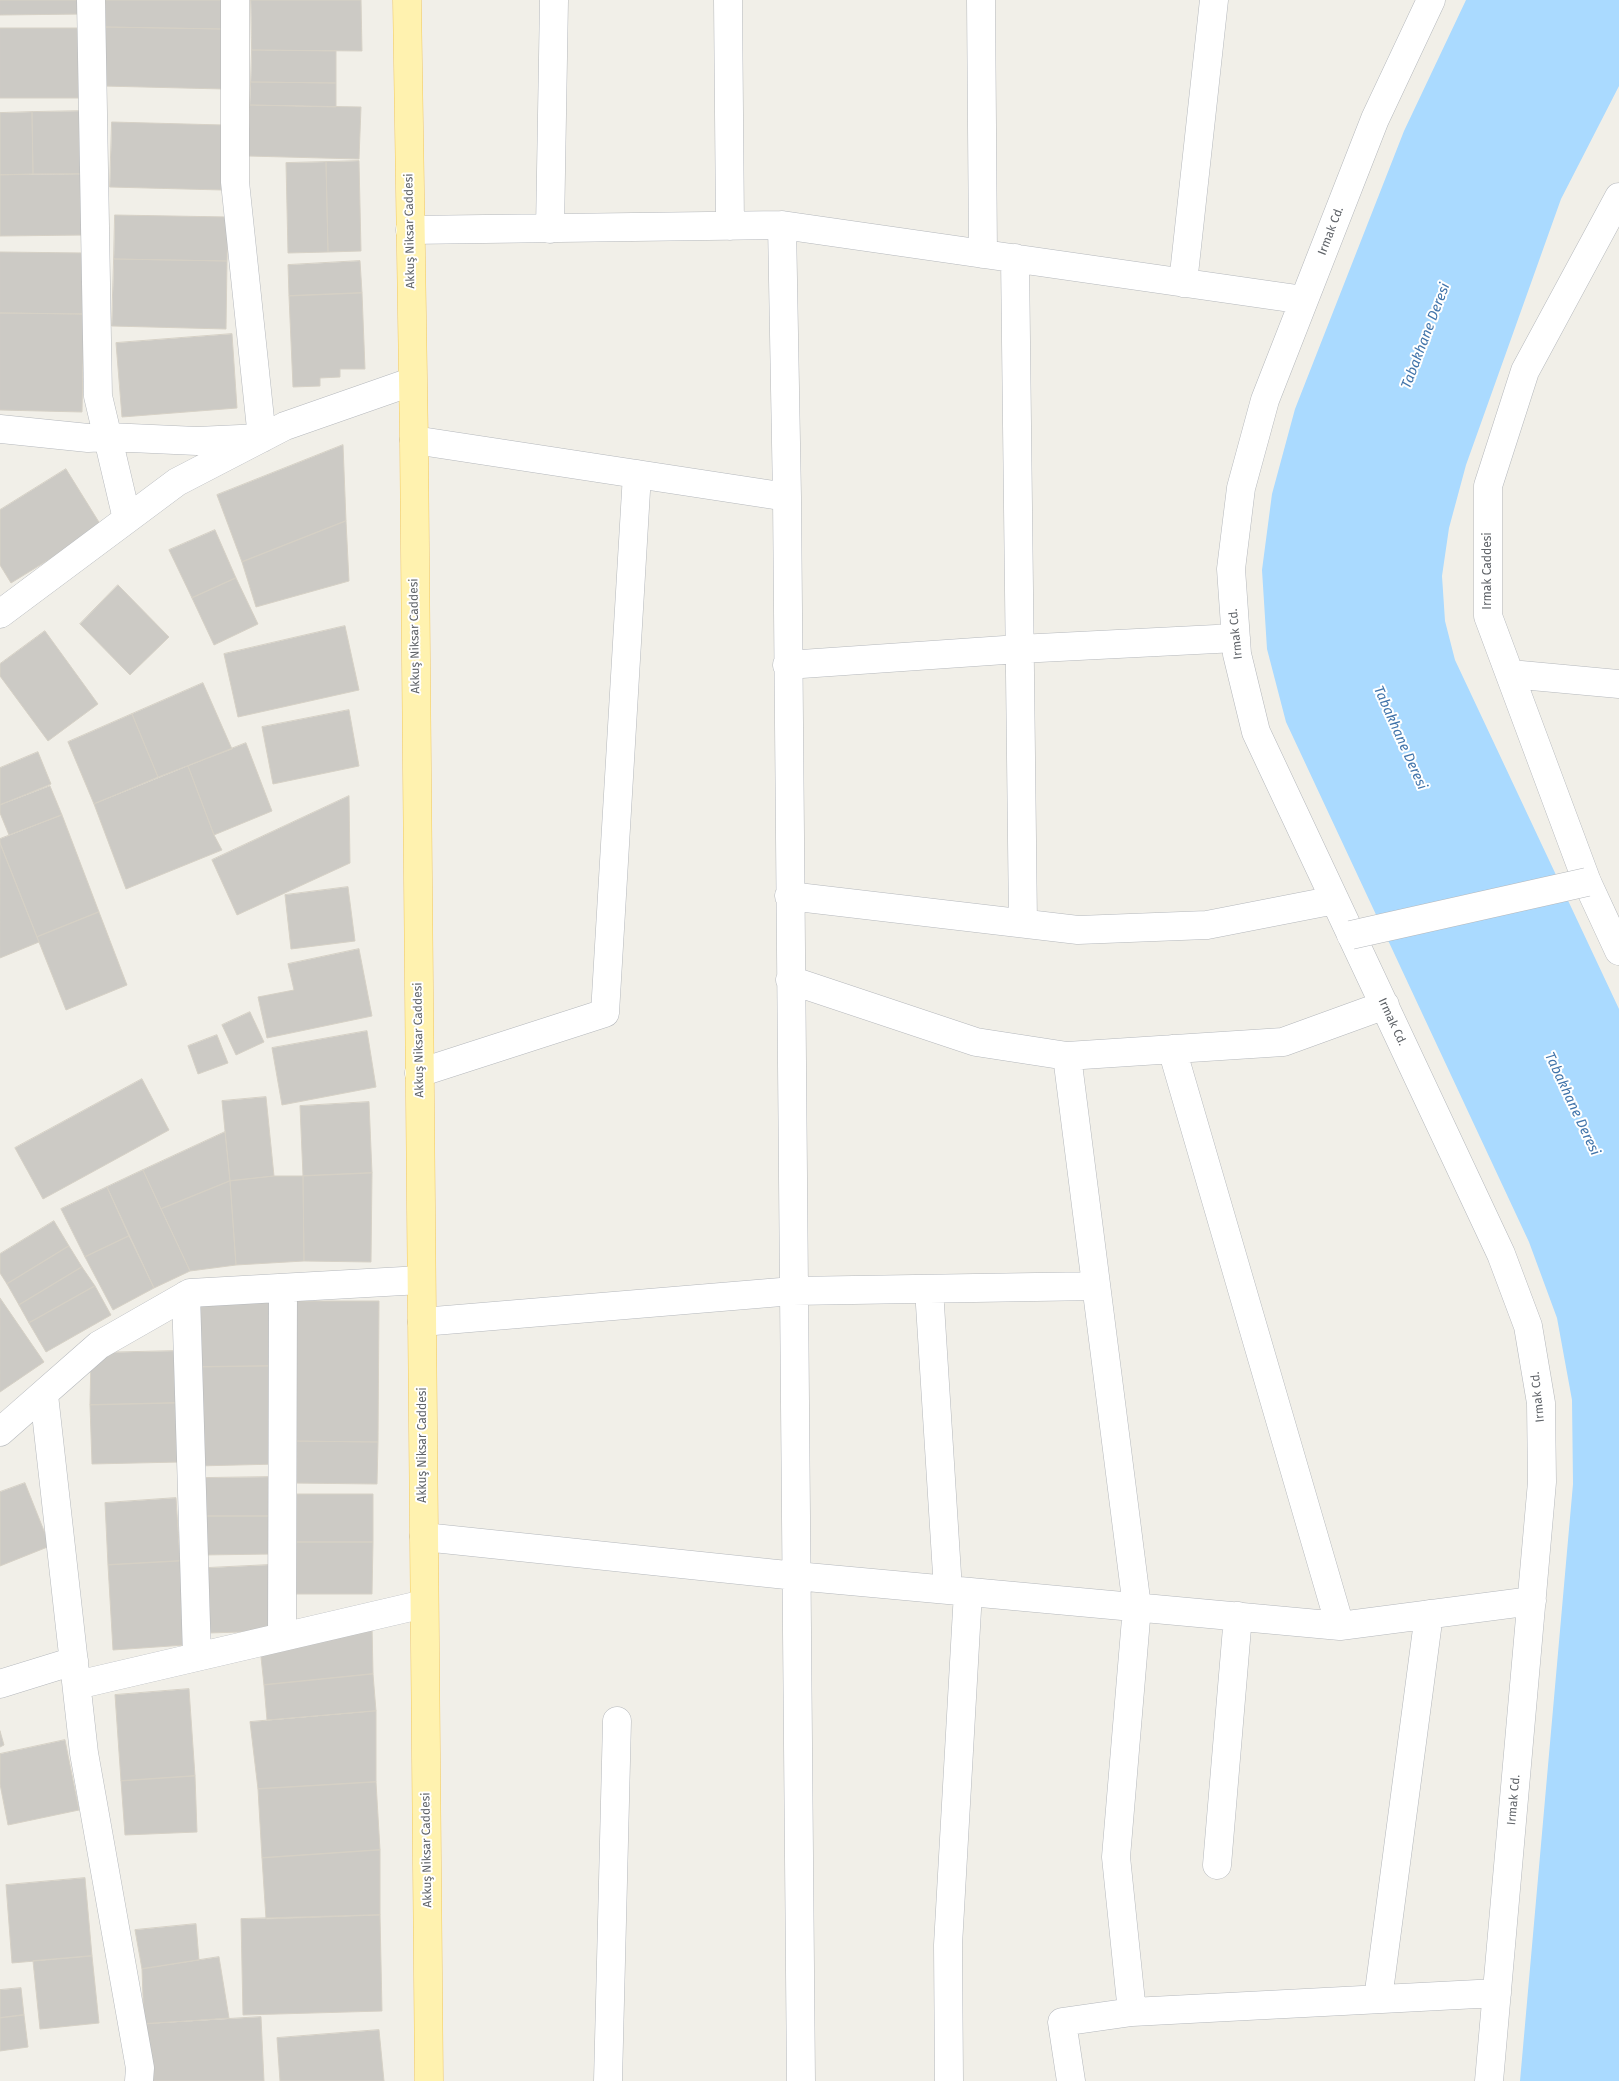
<!DOCTYPE html>
<html>
<head>
<meta charset="utf-8">
<style>
  body { margin:0 }
  canvas { display:block; background:#f1efe8 }
</style>
</head>
<body>
<canvas width="1619" height="2081"></canvas>
<script>
const g = document.querySelector('canvas').getContext('2d');
g.lineJoin = 'round';
function fill(path, color) { g.fillStyle = color; g.fill(path, 'evenodd'); }
function trace(path, color, width, dash) { g.strokeStyle = color; g.lineWidth = width; g.lineCap = dash ? 'butt' : 'round'; g.setLineDash(dash || []); g.stroke(path); }
function label(font, color, halo, rows, align = 'center') {
  g.font = font + ' "Fira Sans",sans-serif'; g.lineWidth = 4; g.setLineDash([]); g.textBaseline = 'middle'; g.strokeStyle = halo; g.fillStyle = color; for (const [text, x, y, turn = 0] of rows) {
    g.save(); g.translate(x, y); g.rotate((+turn || 0) * Math.PI / 180); g.textAlign = isNaN(turn) ? turn : align; if (halo) g.strokeText(text, 0, 0); g.fillText(text, 0, 0); g.restore();
  }
}
const water = new Path2D(`
  M1466 0H1619V86L1561 199 1466 465 1449 528 1442 576 1445 621 1455 660 1619 1009V2081H1520L1573 1484 1572 1400 1557 1318 1529 1242 1286 722 1267 649 1262 570 1272 494 1295 409 1404 131Z`);
const building = new Path2D(`
  M0 0H85V14L0 15Z
  M106 0H224L223 29 105 27Z
  M251 0H361L362 51 252 50Z
  M105 27 223 29V89L103 86Z
  M0 28H83V98H0Z
  M252 50 336 51V83L251 82Z
  M251 82 336 83V107L250 105Z
  M250 105 361 107 359 159 248 156Z
  M85 111 86 174H33L32 112Z
  M32 112 33 174 0 175V113Z
  M112 122 223 125 222 190 110 187Z
  M359 161 361 251 328 252 326 162Z
  M326 162 328 252 288 253 286 163Z
  M86 174V235L0 236V175Z
  M115 215 228 217 227 261 114 259Z
  M0 252 84 253V314L0 313Z
  M114 259 227 261 226 329 112 326Z
  M360 261 362 293 289 296 288 265Z
  M362 293 365 369H340V377L320 378V386L293 387 289 296Z
  M0 313 84 314 82 412 0 410Z
  M232 334 237 408 122 417 116 343Z
  M343 445 346 521 242 562 217 495Z
  M66 469 102 527 11 583 0 565V510Z
  M346 521 349 581 256 607 242 562Z
  M215 530 236 578 192 598 169 550Z
  M236 578 258 624 214 645 192 598Z
  M118 585 169 637 130 675 80 624Z
  M345 626 359 690 238 717 224 654Z
  M45 631 98 704 48 741 0 676V664Z
  M203 683 232 749 158 777 132 714Z
  M349 710 359 766 273 784 262 727Z
  M132 714 158 777 94 804 68 742Z
  M246 743 272 811 214 835 188 766Z
  M38 752 51 784 0 805V768Z
  M188 766 214 835 222 850 126 889 94 804Z
  M50 786 62 815 9 835 0 813V805Z
  M349 796 350 863 237 915 212 860Z
  M62 815 99 912 37 937 0 843V839Z
  M0 843 39 942 0 958Z
  M348 887 355 941 291 949 285 895Z
  M99 912 127 985 66 1010 37 937Z
  M359 949 372 1016 267 1038 258 997 294 990 288 964Z
  M250 1012 264 1042 236 1055 222 1025Z
  M367 1031 376 1087 282 1105 272 1048Z
  M217 1035 228 1063 198 1074 188 1046Z
  M142 1079 169 1130 43 1199 15 1148Z
  M266 1097 274 1176 230 1181 222 1101Z
  M369 1102 372 1173 303 1176 300 1106Z
  M225 1132 230 1181 161 1209 143 1170Z
  M143 1170 190 1271 154 1288 107 1187Z
  M372 1173 371 1262 304 1261 303 1176Z
  M274 1176H303L304 1261 236 1265 230 1181Z
  M230 1181 236 1265 190 1271 161 1209Z
  M107 1187 129 1236 85 1257 61 1209Z
  M54 1221 69 1246 7 1284 0 1273V1254Z
  M129 1236 154 1288 113 1310 85 1257Z
  M69 1246 82 1267 19 1305 7 1284Z
  M82 1267 95 1286 29 1323 19 1305Z
  M95 1286 111 1315 46 1352 29 1323Z
  M0 1298 44 1362 0 1392Z
  M290 1301H379L378 1442 290 1441Z
  M276 1302V1366L196 1367 194 1304Z
  M176 1351 178 1403 90 1405 91 1353Z
  M276 1366 278 1464 197 1466 196 1367Z
  M178 1403 180 1462 92 1464 90 1405Z
  M290 1441 378 1442 377 1484 290 1483Z
  M271 1477 272 1516H203V1478Z
  M25 1483 50 1546 0 1566V1492Z
  M295 1494H373V1542H295Z
  M176 1498 180 1561 108 1565 105 1503Z
  M203 1516H272V1554L203 1555Z
  M295 1542H373L372 1594H296Z
  M180 1561 185 1645 113 1650 108 1565Z
  M269 1565 272 1631 209 1633 207 1568Z
  M372 1625 373 1674 264 1685 260 1648Z
  M373 1674 376 1711 267 1720 264 1685Z
  M189 1689 195 1776 121 1781 115 1695Z
  M376 1711V1782L258 1789 250 1722Z
  M0 1731 4 1745 0 1747Z
  M65 1740 79 1810 8 1825 0 1784V1754Z
  M195 1776 197 1832 125 1835 121 1781Z
  M376 1782 380 1850 262 1858 258 1789Z
  M380 1850V1915L266 1919 262 1858Z
  M85 1878 92 1956 12 1963 6 1885Z
  M380 1915 382 2011 243 2015 241 1919Z
  M196 1924 199 1960 142 1969 135 1930Z
  M92 1956 99 2023 40 2029 33 1961Z
  M219 1957 229 2018 144 2024 142 1969Z
  M21 1988 24 2015 0 2018V1990Z
  M24 2015 28 2047 0 2051V2018Z
  M261 2017 264 2081H147L144 2024Z
  M379 2030 384 2081H280L277 2038Z`);
const minor = new Path2D(`
  M91 0 98 396 127 519
  M728 0 730 226
  M981 0 983 254
  M1431 0 1375 119 1265 400 1241 488 1231 569 1237 654 1256 732 1501 1254 1528 1326 1541 1403 1542 1482 1489 2081
  M1619 197 1525 371 1488 486V616L1587 882 1619 951
  M782 225 787 497 801 2081
  M550 229 554 0
  M410 230 782 225 1304 300
  M1015 258 1023 923
  M1183 283 1214 0
  M0 429 88 438 108 437 197 441 262 438 235 182V0
  M414 440 787 497
  M0 614 177 482 285 426 411 382
  M787 665 1019 649 1236 638
  M1510 674 1619 684
  M789 896 1078 930 1207 925 1335 900
  M790 980 976 1042 1067 1056 1283 1042 1385 1005
  M1172 1049 1340 1626
  M1067 1056 1137 1607 1116 1857 1132 2012 1062 2022 1071 2081
  M419 1073 605 1013 637 474
  M929 1289 948 1590
  M186 1295 197 1656
  M422 1322 793 1291 1096 1286
  M44 1395 84 1753 140 2068 139 2081
  M0 1432 99 1345 190 1293 421 1280
  M424 1537 796 1576 1340 1626 1532 1601
  M282 1637 283 1288
  M0 1684 74 1661
  M77 1685 424 1604
  M1217 1865 1238 1616
  M1378 1999 1429 1614
  M1132 2012 1497 1993
  M608 2081 617 1721
  M949 2081 948 1945 968 1592`);
const major = new Path2D(`
  M407 0 414 440 429 2081`);
const minorBridge = new Path2D(`
  M1351 935 1587 882`);
const streetNames = [
  ["Akkuş Niksar Caddesi",410,231,-91],
  ["Irmak Cd.",1331,231,-69],
  ["Irmak Caddesi",1488,571,-90],
  ["Irmak Cd.",1236,634,-96],
  ["Akkuş Niksar Caddesi",415,636,-91],
  ["Irmak Cd.",1392,1022,65],
  ["Akkuş Niksar Caddesi",419,1040,-91],
  ["Irmak Cd.",1538,1397,-96],
  ["Akkuş Niksar Caddesi",423,1445,-90],
  ["Irmak Cd.",1514,1800,-85],
  ["Akkuş Niksar Caddesi",427,1850,-91]
];
const waterNames = [
  ["Tabakhane Deresi",1426,336,-69],
  ["Tabakhane Deresi",1400,738,66],
  ["Tabakhane Deresi",1572,1104,65]
];
fill(water, '#aadaff');
fill(building, '#cccac5');
trace(building, '#d6d1c6', 1);
trace(minor, '#b5b8bc', 29);
trace(major, '#f2c960', 29);
trace(minor, '#fff', 28);
trace(major, '#fff2af', 28);
trace(minorBridge, '#b5b8bc', 29, []);
trace(minorBridge, '#fff', 28);
label('12px', '#5f6368', '#fff', streetNames);
label('italic 14px', '#4174aa', '#fff', waterNames);
</script>
</body>
</html>
